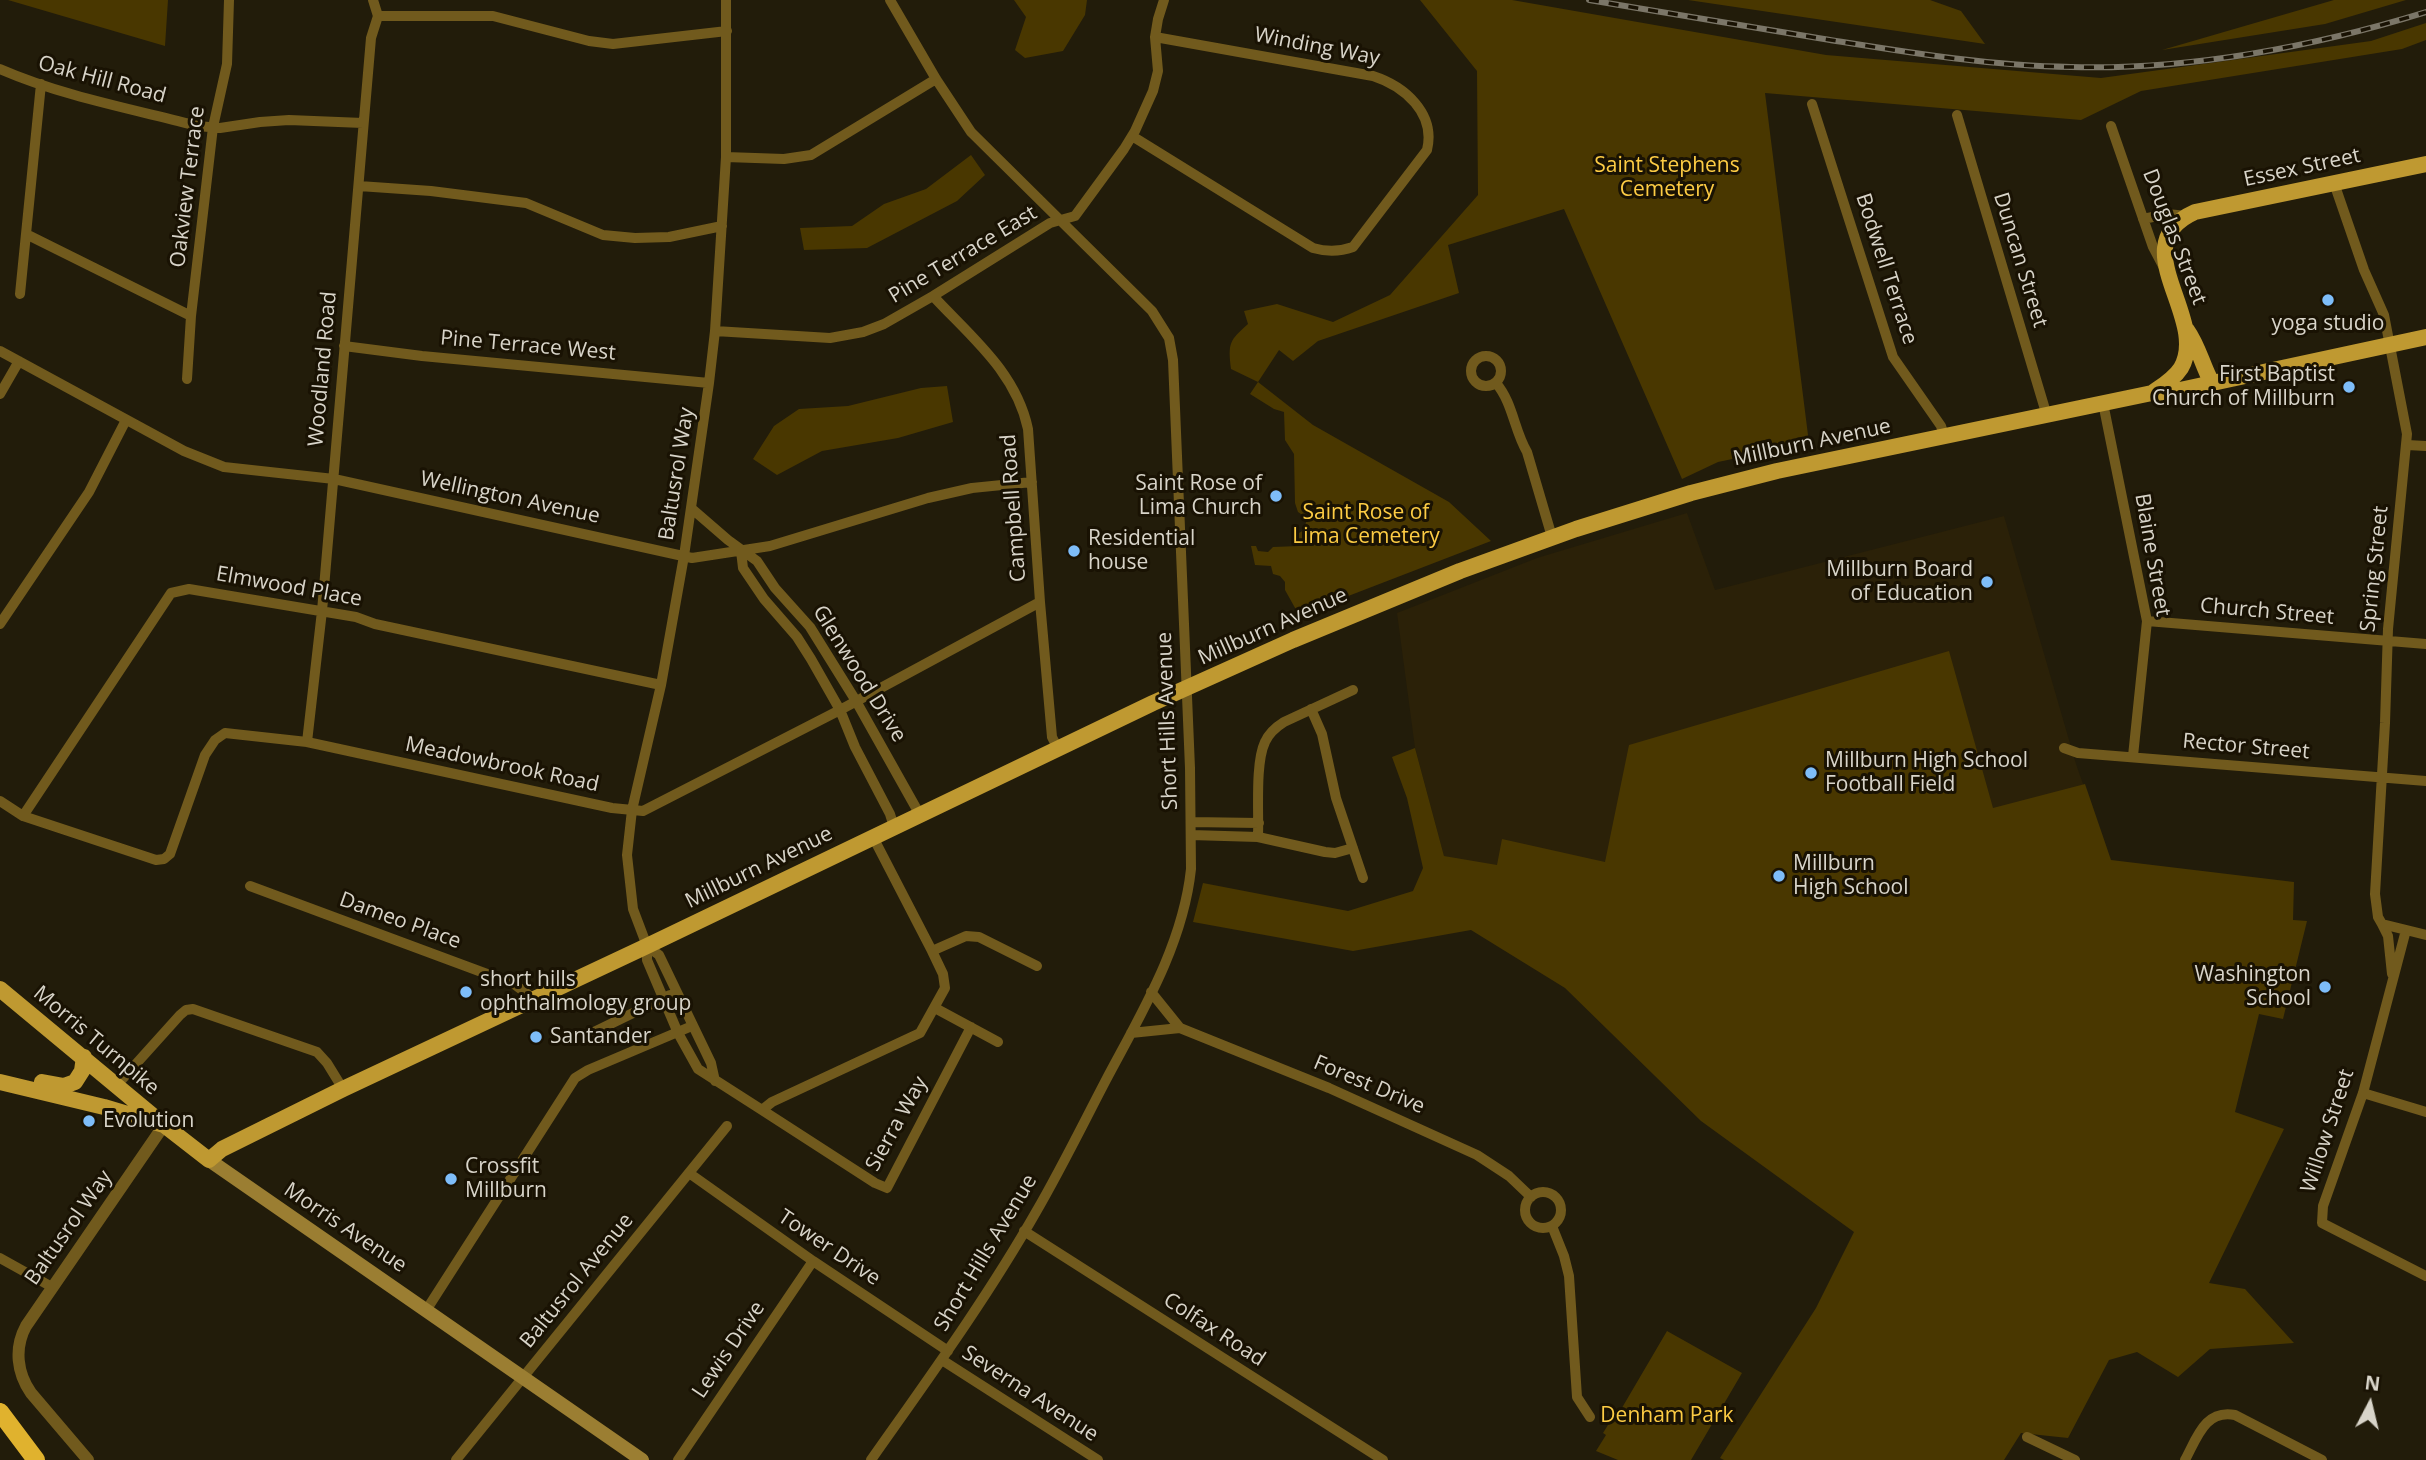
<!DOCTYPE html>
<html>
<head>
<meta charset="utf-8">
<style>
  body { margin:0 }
  #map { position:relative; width:2426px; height:1460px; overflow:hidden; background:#221c0a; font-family:"Open Sans",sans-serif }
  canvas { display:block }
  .north { position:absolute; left:2335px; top:1369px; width:70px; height:70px; -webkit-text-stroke:5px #191203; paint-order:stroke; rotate:7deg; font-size:19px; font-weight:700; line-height:28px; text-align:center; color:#d8d4c9 }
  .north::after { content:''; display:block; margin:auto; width:24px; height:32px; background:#d8d4c9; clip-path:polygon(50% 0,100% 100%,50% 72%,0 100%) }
</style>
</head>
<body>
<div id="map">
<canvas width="2426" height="1460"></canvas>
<div class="north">N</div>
</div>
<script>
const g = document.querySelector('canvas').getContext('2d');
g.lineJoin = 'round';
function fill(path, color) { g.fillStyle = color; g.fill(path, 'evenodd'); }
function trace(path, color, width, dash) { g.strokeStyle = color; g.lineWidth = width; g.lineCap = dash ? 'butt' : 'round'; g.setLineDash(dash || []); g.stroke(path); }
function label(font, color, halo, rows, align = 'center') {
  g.font = font + ' "Open Sans",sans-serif'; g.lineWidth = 6; g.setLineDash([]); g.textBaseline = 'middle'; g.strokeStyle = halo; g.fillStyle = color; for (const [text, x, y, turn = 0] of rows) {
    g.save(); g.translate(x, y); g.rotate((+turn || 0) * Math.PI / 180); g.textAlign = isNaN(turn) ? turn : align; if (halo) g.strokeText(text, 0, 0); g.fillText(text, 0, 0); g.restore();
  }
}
const built = new Path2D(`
  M1687 513 1715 590 2004 516 2076 764 2110 860 2156 1058 1444 856 1415 748 1397 613 1537 558Z`);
const green = new Path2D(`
  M8 0H168L165 46Z
  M1014 0H1087L1085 15 1063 51 1025 58 1015 50 1026 17Z
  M1420 0H1512L1826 55 2101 78 2371 41 2426 23V40L2402 49 2141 91 2081 120 1765 93 1809 443 1718 462 1682 479 1564 209 1448 245 1459 293 1318 341 1293 361 1279 350 1258 382 1313 425 1449 502 1491 541 1299 615 1285 590V582L1280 576 1273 574 1271 566 1255 565 1251 546H1256L1258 551 1268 552 1273 547 1299 546V533L1304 530 1307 518 1298 512 1295 503 1294 454 1285 440 1284 412 1274 409 1250 394 1258 382 1231 369C1228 343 1229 341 1248 324L1244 311 1277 304 1333 322 1390 295 1478 195 1477 71Z
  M1688 0H1930L1961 11 1985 44Z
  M2334 0H2406L2325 24 2162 50Z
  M971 155 985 175 957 201 867 248 804 250 800 228 852 226 884 204 926 189Z
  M947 386 953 422 898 438 822 451 777 475 753 459 774 426 799 409 848 406 921 388Z
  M1949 651 1993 808 2085 784 2111 860 2294 882 2293 920 2307 921 2283 1019 2259 1014 2235 1112 2284 1129 2209 1283 2245 1289 2294 1343 2210 1349 2178 1377 2137 1352 2109 1360 2068 1438 2021 1433 2004 1460H1724L1720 1458 1816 1308 1854 1232 1701 1121 1565 988 1471 930 1353 951 1193 922 1203 883 1348 911 1413 891 1423 868 1407 798 1392 757 1415 748 1444 856 1497 865 1502 839 1605 862 1629 745Z
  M1667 1331 1742 1373 1691 1460H1618L1596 1451 1606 1435 1603 1433 1613 1417 1616 1418Z`);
const minor = new Path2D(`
  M726 0V157L715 331 709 383 684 556 661 685 632 810 627 855 633 909 647 946V960L678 1033 698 1069 762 1110 772 1102 920 1033 945 988 943 974 932 951 873 837
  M378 16H493L589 41 613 44 727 31
  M0 69C62 96 132 109 198 126L220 128 260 122 289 120 363 123
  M1812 104 1893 357 1941 426 1944 436
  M1957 115 2047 416
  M2111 126 2153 247 2163 266
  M1132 136 1313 248C1327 252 1339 252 1353 247L1427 150C1436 113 1404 86 1373 76L1155 37
  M726 157 784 159 811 155 936 79
  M2334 183 2364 270 2384 315 2407 434 2388 629 2385 723 2375 894 2378 917 2382 924 2426 935
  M359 186 431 191 526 203 603 235 635 238 669 237 722 226
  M2143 219 2167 214 2187 216
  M26 234 191 316
  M20 294 41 84
  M933 296C971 337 1016 372 1028 429L1040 602 1052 737 1058 749
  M715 331 830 338 863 332 884 324 933 296 1050 223 1075 216 1124 149 1135 131 1153 91 1158 71 1155 37 1158 19 1164 0
  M344 346 422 356 709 383
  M0 351 184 451 224 467 334 479 692 558 770 546 928 498 972 488 1032 482
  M1471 371a15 15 0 1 1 30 0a15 15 0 1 1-30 0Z
  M187 379 191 316 213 127 227 64 229 0
  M1496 383C1513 403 1514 430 1527 452L1552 537
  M0 394 19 361
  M2103 403 2147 621 2133 756
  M2407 445 2426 446
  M691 508 728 540 757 561 775 588 810 627 856 701 920 815
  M741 551 743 568 764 599 797 637 811 659 840 710 855 747 890 814 894 827
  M2147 621 2426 644
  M0 624 89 492 126 420
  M1311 709 1322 734 1336 798 1363 878
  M307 742 322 611 371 38 378 16 373 0
  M2064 748 2078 753 2426 781
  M0 801 23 816 156 860 164 859 170 854 205 755 215 740 225 733 307 742 612 808 643 811 840 710 1040 602
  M23 816 171 593 189 589 356 617 375 624 661 685
  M1191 822 1259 823
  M1191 835 1258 837 1325 852 1335 853 1353 848
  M1258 837C1259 812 1255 763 1265 742 1269 733 1276 727 1284 722L1353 690
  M250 886 514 984 534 999
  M2382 924 2388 936 2392 974
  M2406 930 2363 1093 2323 1206 2322 1223 2426 1276
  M647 946 659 955 711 1063 715 1081
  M932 951 966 936 979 937 1037 966
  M1151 992 1180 1028 1329 1088 1477 1155 1509 1176 1531 1197
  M935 1008 998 1042
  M594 1032 670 995
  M1131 1033 1180 1028
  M117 1085 180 1015 186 1010 193 1009 317 1052 327 1063 343 1089
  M2363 1093 2426 1112
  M762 1110 875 1183 887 1188 971 1027
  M689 1173 813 1261 948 1351
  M1525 1210a18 18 0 1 1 36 0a18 18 0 1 1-36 0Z
  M1552 1226 1564 1256 1569 1276 1577 1397 1590 1417
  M1024 1231 1383 1460
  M0 1258 52 1287
  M427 1309 575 1078 588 1070 692 1026
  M942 1360 1098 1460
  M2027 1437 2075 1460
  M456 1460 727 1126
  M678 1460 813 1261
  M871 1460C928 1379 987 1298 1036 1212 1061 1169 1083 1124 1106 1080 1141 1014 1183 945 1191 869L1190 768 1173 360 1169 338 1152 311 971 132 936 79 890 0
  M2185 1460C2197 1438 2205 1409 2235 1415L2322 1460`);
const tertiary = new Path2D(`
  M88 1460 31 1393C17 1373 14 1348 26 1326L164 1125`);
const secondary = new Path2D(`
  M209 1160 642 1460`);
const primary = new Path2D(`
  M2187 330C2199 347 2202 365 2212 383
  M2152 393C2162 386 2174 379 2181 368 2210 318 2121 245 2195 212L2426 164
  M0 989 159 1121
  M0 1082 104 1107 164 1125 209 1160 222 1149 343 1089 647 946 1153 703 1293 640 1460 571 1576 529 1691 493 1777 471 2152 393H2166L2426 337
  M42 1082 64 1086 75 1082 82 1071 84 1057`);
const motorway = new Path2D(`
  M0 1412 36 1460`);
const rail = new Path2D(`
  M1589 0C1667 13 1746 26 1824 39 1906 52 1988 66 2071 67 2191 70 2312 47 2426 12`);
const markers = [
  [2328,300,7,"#7ebdf9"],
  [2349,387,7,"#7ebdf9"],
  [1276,496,7,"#7ebdf9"],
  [1074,551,7,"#7ebdf9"],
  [1987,582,7,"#7ebdf9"],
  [1811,773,7,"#7ebdf9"],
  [1779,876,7,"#7ebdf9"],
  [2325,987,7,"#7ebdf9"],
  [466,992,7,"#7ebdf9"],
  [536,1037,7,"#7ebdf9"],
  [89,1121,7,"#7ebdf9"],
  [451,1179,7,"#7ebdf9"]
];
const streetNames = [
  ["Winding Way",1317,47,11],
  ["Oak Hill Road",102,80,15],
  ["Essex Street",2302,168,-12],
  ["Oakview Terrace",188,187,-83],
  ["Douglas Street",2174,237,69],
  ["Pine Terrace East",963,255,-31],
  ["Duncan Street",2020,260,73],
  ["Bodwell Terrace",1886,269,72],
  ["Pine Terrace West",528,346,5],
  ["Woodland Road",323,369,-85],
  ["Millburn Avenue",1812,443,-12],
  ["Baltusrol Way",677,474,-81],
  ["Wellington Avenue",510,498,12],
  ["Campbell Road",1014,508,-94],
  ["Blaine Street",2152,555,80],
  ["Spring Street",2375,569,-84],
  ["Elmwood Place",289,587,10],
  ["Church Street",2267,612,5],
  ["Millburn Avenue",1273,627,-24],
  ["Glenwood Drive",859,674,58],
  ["Short Hills Avenue",1168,721,-92],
  ["Rector Street",2246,747,5],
  ["Meadowbrook Road",502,765,12],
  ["Millburn Avenue",759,868,-26],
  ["Dameo Place",400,921,20],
  ["Morris Turnpike",96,1041,40],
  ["Forest Drive",1369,1085,23],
  ["Sierra Way",897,1124,-61],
  ["Willow Street",2328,1131,-72],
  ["Baltusrol Way",69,1228,-55],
  ["Morris Avenue",345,1228,34],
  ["Tower Drive",829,1248,34],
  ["Short Hills Avenue",986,1253,-59],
  ["Baltusrol Avenue",577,1281,-51],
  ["Colfax Road",1214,1330,33],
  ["Lewis Drive",729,1350,-56],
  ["Severna Avenue",1030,1394,33]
];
const parkNames = [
  ["Saint Stephens",1667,166],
  ["Cemetery",1667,190],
  ["Saint Rose of",1366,513],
  ["Lima Cemetery",1366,537],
  ["Denham Park",1667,1416]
];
const poiNames = [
  ["yoga studio",2328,324,"center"],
  ["First Baptist",2335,375,"right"],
  ["Church of Millburn",2335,399,"right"],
  ["Saint Rose of",1262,484,"right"],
  ["Lima Church",1262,508,"right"],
  ["Residential",1088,539],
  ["house",1088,563],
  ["Millburn Board",1973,570,"right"],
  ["of Education",1973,594,"right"],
  ["Millburn High School",1825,761],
  ["Football Field",1825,785],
  ["Millburn",1793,864],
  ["High School",1793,888],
  ["Washington",2311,975,"right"],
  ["School",2311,999,"right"],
  ["short hills",480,980],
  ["ophthalmology group",480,1004],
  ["Santander",550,1037],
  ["Evolution",103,1121],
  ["Crossfit",465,1167],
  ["Millburn",465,1191]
];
fill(built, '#2b2108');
fill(green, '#493700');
trace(minor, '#715a1d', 10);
trace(tertiary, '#715a1d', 12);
trace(secondary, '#9b7e32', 14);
trace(primary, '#bf9931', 16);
trace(motorway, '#e0b22e', 18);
trace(rail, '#7b7668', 6);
trace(rail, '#191203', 3.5, [10]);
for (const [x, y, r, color] of markers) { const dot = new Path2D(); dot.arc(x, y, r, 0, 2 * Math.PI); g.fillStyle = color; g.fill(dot); trace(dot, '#191203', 2.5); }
label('21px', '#d8d4c9', '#191203', streetNames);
label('21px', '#fdcc44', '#191203', parkNames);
label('21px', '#d8d4c9', '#191203', poiNames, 'left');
</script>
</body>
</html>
